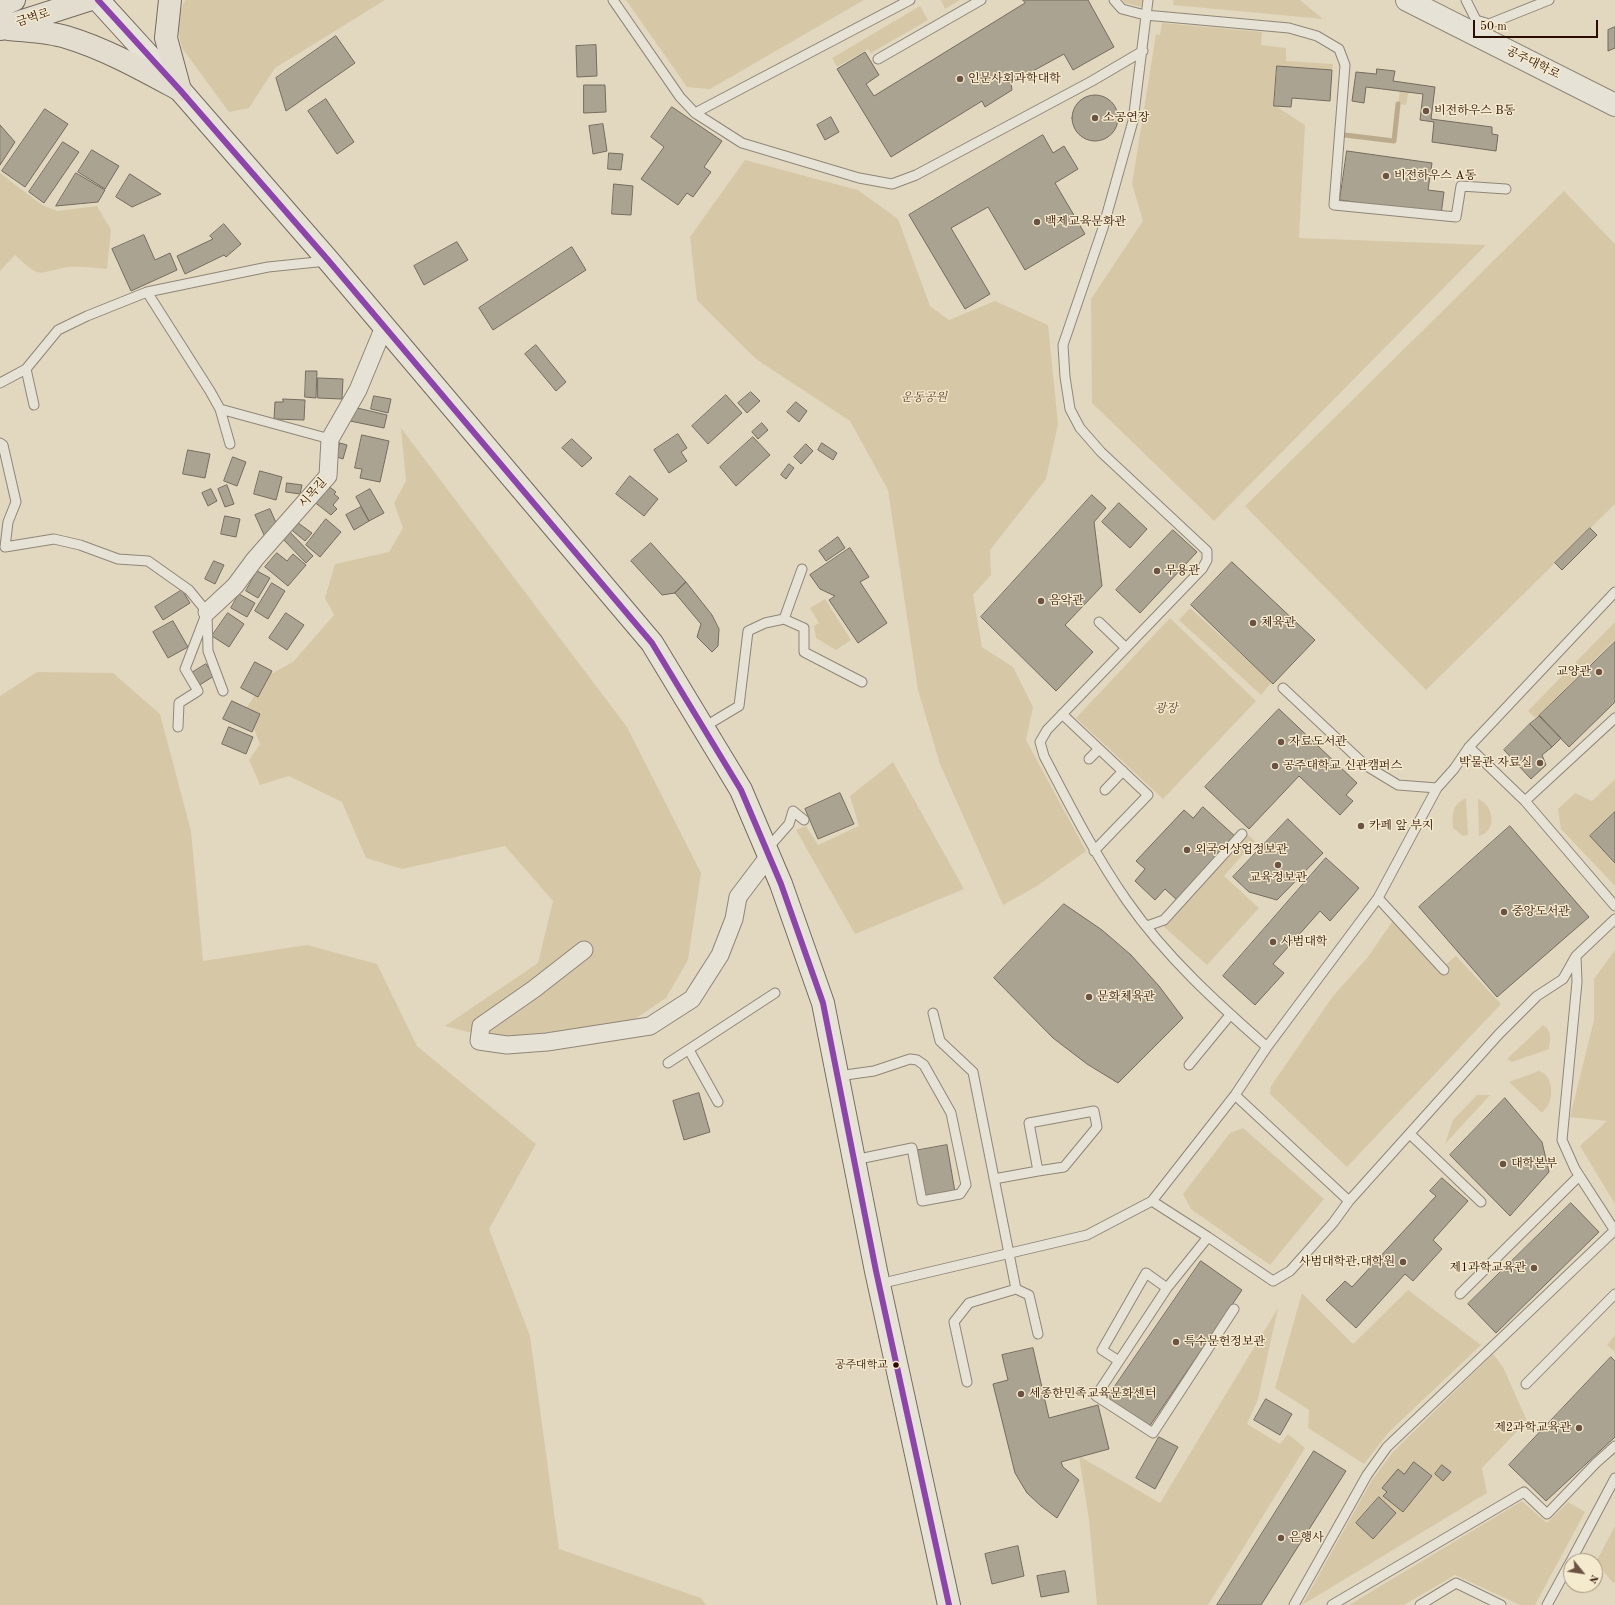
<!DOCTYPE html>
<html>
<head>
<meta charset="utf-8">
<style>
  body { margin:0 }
  #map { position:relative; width:1615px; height:1605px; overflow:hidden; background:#e1d8bf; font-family:"Old Standard TT",serif }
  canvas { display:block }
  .north { position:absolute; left:1563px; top:1553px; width:40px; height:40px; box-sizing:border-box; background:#f4eacd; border:1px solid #a4917b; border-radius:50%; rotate:120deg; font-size:11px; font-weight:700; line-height:16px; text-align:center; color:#2b0c01 }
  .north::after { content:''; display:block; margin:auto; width:14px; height:18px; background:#6b5344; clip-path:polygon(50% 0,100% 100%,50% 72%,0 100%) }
  .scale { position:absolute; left:1473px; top:20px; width:125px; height:18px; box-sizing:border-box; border:2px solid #2b0c01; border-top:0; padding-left:5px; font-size:12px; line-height:14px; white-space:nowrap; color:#2b0c01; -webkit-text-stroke:3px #f4eacd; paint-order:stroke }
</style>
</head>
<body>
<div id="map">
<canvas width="1615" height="1605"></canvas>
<div class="north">N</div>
<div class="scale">50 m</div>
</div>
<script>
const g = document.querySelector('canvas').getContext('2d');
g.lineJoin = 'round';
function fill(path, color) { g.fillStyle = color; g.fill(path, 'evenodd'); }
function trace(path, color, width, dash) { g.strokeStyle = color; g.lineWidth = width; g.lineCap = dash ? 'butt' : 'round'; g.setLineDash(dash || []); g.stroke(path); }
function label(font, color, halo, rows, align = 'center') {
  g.font = font + ' "Old Standard TT","Noto Serif KR",serif'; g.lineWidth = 3; g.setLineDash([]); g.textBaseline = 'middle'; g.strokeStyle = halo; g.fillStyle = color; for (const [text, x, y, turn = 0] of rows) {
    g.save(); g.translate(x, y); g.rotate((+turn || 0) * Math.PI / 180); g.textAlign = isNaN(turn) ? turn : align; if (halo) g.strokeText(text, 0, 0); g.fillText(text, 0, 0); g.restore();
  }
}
const green = new Path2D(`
  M185 0H385L275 68 249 108 229 112 182 48 176 22Z
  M626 0H864L710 89 687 87Z
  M941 0H960L945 9Z
  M1123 0H1143L1141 7 1125 3Z
  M1174 0H1300L1323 19 1173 5Z
  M920 6 928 20 871 53 868 49 837 67 832 58Z
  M1162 23 1262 32 1261 45 1286 48V61L1333 64 1332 70 1276 66 1274 105 1305 125 1299 238 1486 245 1214 521 1092 403 1091 299 1143 221 1132 184 1156 34 1160 35Z
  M1393 81 1410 83 1406 105 1398 104 1400 91 1392 90Z
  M745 160 858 190 898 219 930 306 949 320 995 301 1048 325 1058 424 1046 479 990 550 991 575 973 595 982 647 1013 667 1033 707 1026 740 1086 851 1037 886 1003 905 940 764 918 690 888 490 850 421 756 359 697 300 690 237Z
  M0 173 42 205 57 211 97 206 111 230 107 269C95 268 81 266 70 267 36 271 44 282 15 255L0 271Z
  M1564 191 1615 244V504L1426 690 1245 506Z
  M401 428 627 727 701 873 688 960 666 998 629 1023 503 1041 445 1026 538 963 553 901 505 846 402 869 366 858 342 802 289 776 260 785 249 760 260 744 246 709 267 676 293 662 334 615 325 598 335 564 389 552 403 528 394 503 406 481Z
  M825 599 851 640 836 650 816 638 814 626 819 623 810 608Z
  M1190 608 1272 682 1261 695 1179 620Z
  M1170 618 1256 701 1163 799 1076 718Z
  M1615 622V640L1536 718 1528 711Z
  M37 672 113 673 160 714 191 831 203 961 307 945 377 964 417 1046 536 1144 489 1229 530 1336 559 1549 701 1598 706 1605H0V696Z
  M893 762 964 889 855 934 796 830 806 826 818 845 859 826 850 796Z
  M1615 779V812L1590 836 1615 863V886L1561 829 1558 809 1575 793 1592 801Z
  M1466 798 1468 835 1463 836 1453 828C1452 813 1452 805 1466 798Z
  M1478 799C1494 805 1498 831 1479 836Z
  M1246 833 1255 841 1224 876 1259 908 1207 965 1162 925Z
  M1394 919 1440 969 1456 956 1501 1004 1347 1167 1270 1094 1271 1086 1333 996 1368 957Z
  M1615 950V1204L1580 1146 1607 1121 1570 1117 1594 1020V979Z
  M1543 1025C1553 1032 1550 1038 1549 1049L1512 1062 1507 1059Z
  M1539 1071C1551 1074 1554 1092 1549 1103 1548 1106 1544 1110 1542 1113L1509 1082Z
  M1477 1095H1490L1445 1144 1453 1120Z
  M1243 1128 1324 1199 1270 1265 1191 1209 1183 1194 1230 1133Z
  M1408 1290 1481 1345 1389 1432 1364 1464 1308 1428 1309 1410 1275 1388 1302 1293 1353 1344Z
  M1278 1308 1258 1399 1247 1424 1280 1444 1288 1434 1305 1448 1208 1605H1097L1089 1520 1079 1456 1160 1503Z
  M1615 1335V1352L1607 1345Z
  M1493 1354 1503 1367 1527 1421 1482 1468 1487 1493 1302 1605 1372 1480 1393 1452Z
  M1522 1501 1547 1523 1568 1502 1585 1512 1535 1605H1520L1455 1575 1404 1605H1349Z
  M1615 1526V1582L1613 1583 1596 1562Z`);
const stream = new Path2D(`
  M1345 135 1394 141 1398 104`);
const building = new Path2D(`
  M1023 0H1088L1114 47 1073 70 1064 54 1011 83 1012 90 985 107 982 101 891 157 837 69 865 52 879 75 866 84 874 96 1025 3Z
  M1615 27V48L1608 51V30Z
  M336 36 355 63 286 111 276 78Z
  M596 45 597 76 577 77 576 46Z
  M1277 66 1332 70 1330 101 1292 98 1291 107 1274 106Z
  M1377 69 1395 71 1393 81 1435 87 1431 119 1492 127V134L1498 135 1496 151 1432 142 1434 122 1420 120 1423 94 1366 87 1364 103 1352 101 1356 72 1376 74Z
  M584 85H605L606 112 584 113Z
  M1072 118a23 23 0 1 1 46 0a23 23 0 1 1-46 0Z
  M326 99 354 142 337 154 308 111Z
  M672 107 722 141 704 167 711 172 693 197 687 193 678 205 641 179 664 147 651 137Z
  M45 109 68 124 25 187 2 171Z
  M831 117 839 132 825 140 817 125Z
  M603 124 607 151 593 154 589 126Z
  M0 125 15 142 0 165Z
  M1043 135 1053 153 1064 146 1078 169 1055 183 1085 234 1025 270 988 207 951 228 990 294 965 309 909 215Z
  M63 142 79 152 44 203 29 192Z
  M92 150 119 166 105 189 78 172Z
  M1347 151 1432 163 1428 190 1444 192 1441 215 1340 200Z
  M609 153 623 154 621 170 608 169Z
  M76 173 105 190 98 202 56 206Z
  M130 174 161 194 132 207 116 197Z
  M614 184 633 186 631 215 612 214Z
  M224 224 241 244 226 257 224 255 185 274 177 256 213 239 210 236Z
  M144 235 155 260 170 253 177 270 131 291 112 249Z
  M457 242 468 260 424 285 414 266Z
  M572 247 586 270 493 330 479 308Z
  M536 345 566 382 556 391 525 354Z
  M306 371H317L316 398 305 397Z
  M318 378 343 379 342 399 318 398Z
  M751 392 760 401 747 413 738 403Z
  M726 395 742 413 708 444 692 426Z
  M374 396 391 399 388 413 371 409Z
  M283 399 305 400 304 420 274 419 275 402H283Z
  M796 402 807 411 799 422 787 412Z
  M353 407 387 415 384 428 350 421Z
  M762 423 768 430 758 439 752 432Z
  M678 434 687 448 681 452 687 461 669 473 654 450Z
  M362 435 389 441 380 482 360 478 362 469 355 468Z
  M753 437 770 455 736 486 720 467Z
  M572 439 592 458 582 467 562 448Z
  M340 443 347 445 343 459 337 457Z
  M822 443 837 453 833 460 818 450Z
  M806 444 813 451 801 464 794 457Z
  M188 450 210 454 205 478 183 474Z
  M233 457 246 462 237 486 224 481Z
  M789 464 794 468 786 479 781 475Z
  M260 471 282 477 276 500 254 494Z
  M630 476 658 499 644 516 616 494Z
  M287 483 302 485 300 494 286 492Z
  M326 484 336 492 334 494 339 498 333 505 337 509 331 515 313 501Z
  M227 485 234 504 225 507 218 489Z
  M211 489 217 501 208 506 202 493Z
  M370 489 384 513 369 521 356 497Z
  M1092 495 1106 508 1094 522 1102 586 1065 625 1093 652 1056 691 981 617Z
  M1119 503 1147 529 1130 548 1102 522Z
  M361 507 369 521 354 530 346 515Z
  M270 509 277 525 265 537 255 515Z
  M225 516 240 519 236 537 221 534Z
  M326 519 341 532 320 557 306 545Z
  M294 520 312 533 305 541 288 527Z
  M1590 528 1597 535 1562 570 1555 563Z
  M287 529 313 556 306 563 280 536Z
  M1173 530 1197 552 1140 613 1116 590Z
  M838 537 845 548 826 561 819 551Z
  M651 543 686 582 675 593 662 595 631 561Z
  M850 548 869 577 860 582 887 623 858 643 829 600 835 596 820 589 810 575Z
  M277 553 287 561 293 554 306 565 288 586 265 567Z
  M214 561 224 565 215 584 205 579Z
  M1232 562 1315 640 1273 684 1191 605Z
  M257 571 270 578 258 598 246 591Z
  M686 582 712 615 719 629 718 646 712 652 697 637 701 624 675 593Z
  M272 583 285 591 268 619 255 611Z
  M182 590 190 603 163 620 155 607Z
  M239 594 255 603 247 617 231 608Z
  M228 613 244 624 229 647 212 636Z
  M286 613 304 625 287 650 269 638Z
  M173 621 188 647 168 658 153 632Z
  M1615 642V702L1569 747 1539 716Z
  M255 662 272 671 258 697 241 688Z
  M206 664 214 676 198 686 190 674Z
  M232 701 260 714 252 732 223 719Z
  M1279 709 1357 783 1346 795 1353 801 1340 815 1299 776 1249 829 1205 787Z
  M1540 716 1561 738 1552 747 1530 724Z
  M1530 724 1552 747 1542 755 1546 765 1531 779 1504 750Z
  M229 727 253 737 246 754 222 744Z
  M840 793 854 824 818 839 805 809Z
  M1203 807 1237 838 1178 901 1165 889 1155 900 1135 881 1145 869 1136 861 1184 810 1193 818Z
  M1615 812V863L1590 836Z
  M1288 819 1323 853 1277 900 1249 892 1233 877Z
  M1510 826 1589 917 1497 997 1419 907Z
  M1326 858 1359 888 1330 921 1320 911 1273 964 1284 973 1255 1005 1223 976Z
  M1064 904 1102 930 1131 955 1159 986 1183 1018 1118 1083 1087 1064 1053 1038 994 978Z
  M699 1093 710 1132 684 1140 673 1101Z
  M1505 1098 1542 1142 1549 1172 1510 1216 1450 1155Z
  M947 1145 955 1192 922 1198 914 1151Z
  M1442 1178 1468 1201 1433 1240 1442 1249 1413 1281 1405 1274 1356 1328 1326 1300 1345 1281 1352 1287 1436 1196 1430 1191Z
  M1571 1203 1599 1232 1496 1333 1468 1304Z
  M1201 1261 1242 1290 1149 1427 1107 1398Z
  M1033 1348 1049 1418 1098 1405 1109 1449 1061 1462 1063 1467 1079 1480 1057 1518 1041 1506 1027 1493 1015 1473 993 1384 1008 1380 1002 1355Z
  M1611 1357 1615 1361V1437L1546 1501 1509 1465Z
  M1266 1399 1292 1414 1280 1435 1254 1420Z
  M1159 1437 1178 1447 1155 1489 1136 1478Z
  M1314 1451 1346 1471 1261 1605H1217Z
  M1414 1462 1432 1476 1403 1512 1383 1496 1387 1492 1382 1488 1398 1469 1404 1474Z
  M1442 1465 1451 1472 1443 1481 1435 1474Z
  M1379 1497 1396 1513 1373 1539 1356 1523Z
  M1018 1546 1024 1576 992 1584 985 1554Z
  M1065 1571 1069 1592 1041 1597 1037 1576Z`);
const service = new Path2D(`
  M613 0 680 97 695 113 742 143 859 178 892 184 916 175 1092 81 1143 51
  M1114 0 1122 9 1145 15 1289 28 1317 36 1339 49 1345 65 1334 205 1456 217 1461 186 1506 189
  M1148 0 1133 121 1103 228 1063 345 1065 377 1070 409 1080 428 1101 452 1207 551V560L1202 569 1047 730 1040 742 1044 756C1070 806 1095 855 1127 901 1166 957 1217 1003 1267 1047
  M1466 0 1476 20 1489 24 1549 0
  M878 59 981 0
  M695 113 910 0
  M0 383 26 369
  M34 405 26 369 58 330 87 316 147 292
  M220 409 210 391 147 292 268 267 327 261
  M0 443 3 445 16 502 8 522 5 547 54 539 80 545 118 559 148 561 189 590 207 612 208 651 223 691
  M230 444 220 409 330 439
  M784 619 802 569
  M1099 622 1126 648
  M1283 688 1365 765 1398 785 1437 788
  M1062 714 1148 795 1094 851
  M178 727 179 703 198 691 185 669 205 617
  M704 727 739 706 748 631 765 623 784 619 804 628V652L862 682
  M1469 747 1525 801 1615 906
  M1089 759 1099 749
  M1105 790 1123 771
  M1525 801 1615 718
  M767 849 789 824 793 811 804 820
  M1378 898 1444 970
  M1615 919 1576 956 1577 982 1562 1140 1575 1169 1615 1231
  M1147 926 1164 920 1242 834
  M933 1013 940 1041 973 1072 1016 1289 969 1303 954 1322 967 1382
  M689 1050 718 1102
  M668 1063 775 993
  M1189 1065 1230 1015
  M838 1076 874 1071 910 1059 917 1060 924 1065 951 1113 966 1185 960 1194 922 1201 912 1148 854 1160
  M1235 1095 1349 1201 1499 1034 1537 996 1563 979 1576 956
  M1094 1111 1097 1127 1064 1167 1038 1171 1029 1123Z
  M1410 1134 1481 1202
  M994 1179 1038 1171
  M1152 1201 1208 1237 1167 1288 1096 1396 1153 1433 1234 1309
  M1208 1237 1273 1281 1290 1271 1333 1223 1349 1201
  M879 1284 1087 1235 1152 1201 1235 1095 1267 1047 1378 898 1437 788 1454 769 1469 747 1615 592
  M1016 1289 1029 1295 1038 1334
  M1460 1294 1579 1176
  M1119 1361 1102 1350 1146 1273 1167 1288
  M1526 1384 1615 1294
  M1571 1561 1615 1478
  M1294 1605 1367 1475 1387 1447 1615 1230
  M1332 1605 1524 1492 1547 1514 1596 1463 1615 1446
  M1420 1605 1456 1583 1501 1605
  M1547 1605 1571 1561`);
const minor = new Path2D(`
  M207 612 235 586 255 559 328 476 330 439 358 390 384 327
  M584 950 534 989 481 1026 479 1041 507 1045 547 1042 650 1026 692 999 720 955 734 919 738 897 769 856`);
const tertiary = new Path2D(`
  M1407 0 1615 105`);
const secondary = new Path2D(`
  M98 0 180 90 328 260 652 643 741 790 781 884 823 1003 876 1271 949 1605`);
const primary = new Path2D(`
  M170 0 166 38 180 90
  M0 6 14 0
  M7 26 88 0
  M2 28C23 31 46 31 66 37 106 49 143 70 180 90`);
const trunk = new Path2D(`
  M0 29 2 28`);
const bus1 = new Path2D(`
  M98 0 180 90 328 260 652 643 741 790 781 884 823 1003 876 1271 949 1605`);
const markers = [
  [960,79,4,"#6b5344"],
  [1426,111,4,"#6b5344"],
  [1095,118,4,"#6b5344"],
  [1386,176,4,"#6b5344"],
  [1037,222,4,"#6b5344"],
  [1157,571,4,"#6b5344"],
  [1041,601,4,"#6b5344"],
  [1253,623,4,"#6b5344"],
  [1599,672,4,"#6b5344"],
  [1281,742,4,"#6b5344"],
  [1540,763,4,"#6b5344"],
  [1275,766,4,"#6b5344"],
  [1361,826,4,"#6b5344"],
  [1187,850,4,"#6b5344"],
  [1278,865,4,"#6b5344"],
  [1504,912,4,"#6b5344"],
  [1273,942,4,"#6b5344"],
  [1089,997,4,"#6b5344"],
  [1503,1164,4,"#6b5344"],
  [1403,1262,4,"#6b5344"],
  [1534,1268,4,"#6b5344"],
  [1176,1342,4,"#6b5344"],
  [896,1365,3.5,"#2b0c01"],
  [1021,1394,4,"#6b5344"],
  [1579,1428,4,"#6b5344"],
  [1281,1538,4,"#6b5344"]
];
const busNames = [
  ["공주대학교",888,1365]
];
const streetNames = [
  ["금벽로",33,18,-18],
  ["공주대학로",1533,63,26],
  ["시목길",313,493,-49]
];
const poiNames = [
  ["인문사회과학대학",968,79],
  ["비전하우스 B동",1434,111],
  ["소공연장",1103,118],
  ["비전하우스 A동",1394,176],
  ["백제교육문화관",1045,222],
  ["무용관",1165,571],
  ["음악관",1049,601],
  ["체육관",1261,623],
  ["교양관",1591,672,"right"],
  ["자료도서관",1289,742],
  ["박물관 자료실",1532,763,"right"],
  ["공주대학교 신관캠퍼스",1283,766],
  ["카페 앞 부지",1369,826],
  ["외국어상업정보관",1195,850],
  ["교육정보관",1278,878,"center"],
  ["중앙도서관",1512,912],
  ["사범대학",1281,942],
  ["문화체육관",1097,997],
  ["대학본부",1511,1164],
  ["사범대학관,대학원",1395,1262,"right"],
  ["제1과학교육관",1526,1268,"right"],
  ["특수문헌정보관",1184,1342],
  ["세종한민족교육문화센터",1029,1394],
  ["제2과학교육관",1571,1428,"right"],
  ["은행사",1289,1538]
];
const parkNames = [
  ["운동공원",924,398],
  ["광장",1166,709]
];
fill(green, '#d6c8a7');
trace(stream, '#bcaa8c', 5);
fill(building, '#aba392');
trace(building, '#756b5e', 1);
trace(service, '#908677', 11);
trace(minor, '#908677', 19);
trace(tertiary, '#908677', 24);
trace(secondary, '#756b5e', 24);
trace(primary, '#756b5e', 24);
trace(trunk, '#756b5e', 24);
trace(service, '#e6e2d6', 9);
trace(minor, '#e6e2d6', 17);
trace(tertiary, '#e6e2d6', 22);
trace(secondary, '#e6e2d6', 22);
trace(primary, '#e2ddcf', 22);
trace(trunk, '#e2ddcf', 22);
trace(bus1, '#8e44ad', 6);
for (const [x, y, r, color] of markers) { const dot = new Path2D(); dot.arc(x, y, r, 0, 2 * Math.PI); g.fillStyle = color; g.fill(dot); trace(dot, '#f4eacd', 1.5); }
label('11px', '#2b0c01', '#f4eacd', busNames, 'right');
label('12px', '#2b0c01', '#f4eacd', streetNames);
label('12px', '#2b0c01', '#f4eacd', poiNames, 'left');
label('italic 12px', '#644934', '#f4eacd', parkNames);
</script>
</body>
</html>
